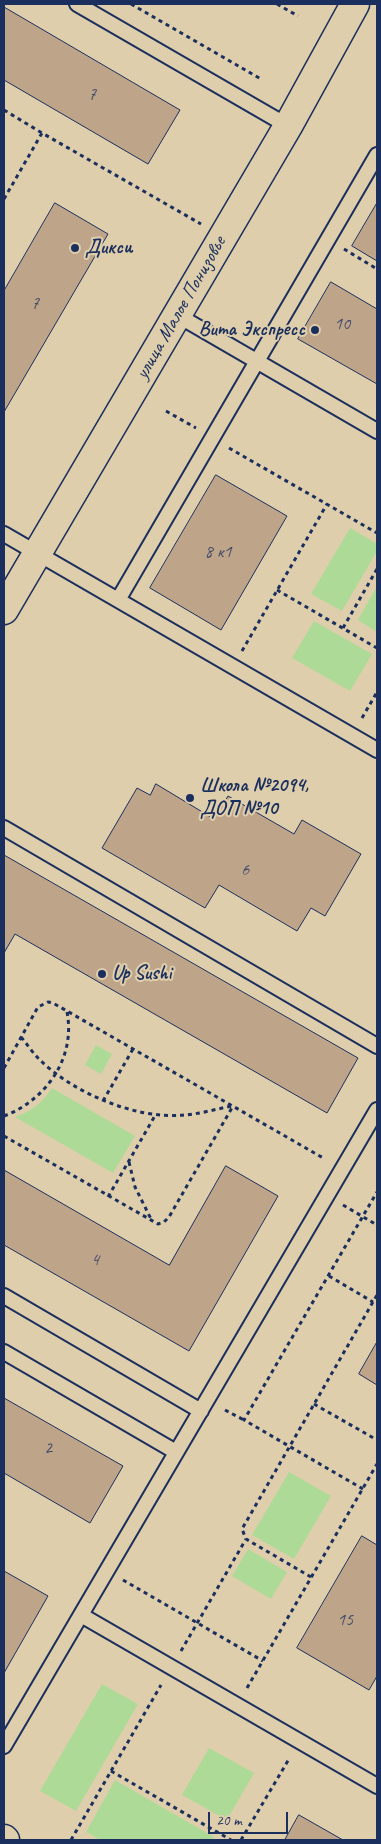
<!DOCTYPE html>
<html>
<head>
<meta charset="utf-8">
<style>
  body { margin:0 }
  #map { position:relative; width:381px; height:1844px; overflow:hidden; background:#dfceab; font-family:Caveat,sans-serif }
  canvas { display:block }
  .frame { position:absolute; inset:0; border:5px solid #1b2f5e; pointer-events:none }
  .scale { position:absolute; left:208px; top:1812px; width:80px; height:22px; box-sizing:border-box; border:2px solid #1b2f5e; border-top:0; padding-left:6px; font-size:15px; line-height:18px; white-space:nowrap; color:#1b2f5e; -webkit-text-stroke:4px #dfceab; paint-order:stroke }
</style>
</head>
<body>
<div id="map">
<canvas width="381" height="1844"></canvas>
<div class="frame"></div>
<div class="scale">20 m</div>
</div>
<script>
const g = document.querySelector('canvas').getContext('2d');
g.lineJoin = 'round';
function fill(path, color) { g.fillStyle = color; g.fill(path, 'evenodd'); }
function trace(path, color, width, dash) { g.strokeStyle = color; g.lineWidth = width; g.lineCap = dash ? 'butt' : 'round'; g.setLineDash(dash || []); g.stroke(path); }
function label(font, color, halo, rows, align = 'center') {
  g.font = font + ' Caveat,sans-serif'; g.lineWidth = 4; g.setLineDash([]); g.textBaseline = 'middle'; g.strokeStyle = halo; g.fillStyle = color; for (const [text, x, y, turn = 0] of rows) {
    g.save(); g.translate(x, y); g.rotate((+turn || 0) * Math.PI / 180); g.textAlign = isNaN(turn) ? turn : align; if (halo) g.strokeText(text, 0, 0); g.fillText(text, 0, 0); g.restore();
  }
}
const green = new Path2D(`
  M350 528 377 544V551L342 611 311 594Z
  M377 586V632L358 620Z
  M314 621 372 654 350 691 292 658Z
  M96 1045 112 1054 101 1074 85 1065Z
  M52 1088 135 1136 113 1173 15 1117C32 1111 42 1103 52 1088Z
  M289 1472 331 1496 294 1559 252 1535Z
  M248 1549 287 1572 271 1599 232 1576Z
  M102 1684 138 1704 76 1811 40 1791Z
  M209 1748 254 1773 227 1820 182 1795Z
  M115 1780 214 1837 212 1840H100L86 1832Z`);
const building = new Path2D(`
  M4 7 180 110 148 164 4 80Z
  M55 203 108 234 4 412V291Z
  M377 203V261L352 246Z
  M331 282 377 309V384L298 339Z
  M216 475 287 516 221 630 150 588Z
  M156 784 214 819 228 796 294 834 302 820 361 854 325 916 311 908 297 931 219 885 205 908 102 848 137 788 150 795Z
  M4 855 358 1058 327 1113 15 934 4 953Z
  M226 1166 278 1196 189 1351 4 1245V1170L169 1265Z
  M377 1342V1385L359 1374Z
  M4 1398 123 1466 90 1523 4 1473Z
  M362 1536 377 1545V1676L369 1690 297 1648Z
  M4 1571 48 1596 4 1673Z
  M299 1815 343 1840H285Z`);
const path = new Path2D(`
  M131 4 261 79
  M277 4 298 16
  M4 110 42 133
  M4 199 42 133 201 224
  M344 249 377 269
  M166 411 196 428
  M229 448 377 533
  M277 590 377 648
  M343 628 377 569
  M242 651 327 504
  M362 718 377 692
  M21 1037C27 1044 32 1052 38 1058 71 1092 136 1120 184 1115 200 1114 216 1109 232 1106
  M4 1068 38 1007 48 1002 53 1003 325 1159
  M103 1101 133 1049
  M4 1116C46 1100 76 1058 67 1012
  M4 1136 158 1224 164 1222 169 1217 233 1106
  M129 1162 135 1187 152 1221
  M108 1197 156 1114
  M343 1205 377 1225
  M329 1276 373 1302
  M314 1404 377 1440
  M225 1410 244 1420
  M363 1489 244 1420 377 1192
  M311 1577 246 1539 242 1529 377 1295
  M123 1580 263 1661
  M181 1651 246 1539
  M247 1688 377 1464
  M111 1771 231 1840
  M71 1840 161 1685
  M241 1840 289 1759`);
const lane = new Path2D(`
  M77 4 288 126
  M177 315 377 431
  M4 534 377 750
  M118 600 377 155
  M4 828 377 1046
  M4 1296 201 1411
  M4 1352 176 1452
  M81 1615 377 1786
  M4 1746 377 1110`);
const street = new Path2D(`
  M4 610 288 126 355 4
  M4 1839 5 1840`);
const markers = [
  [75,248,5,"#1b2f5e"],
  [315,330,5,"#1b2f5e"],
  [190,798,5,"#1b2f5e"],
  [102,974,5,"#1b2f5e"]
];
const numberNames = [
  ["7",92,95],
  ["7",35,304],
  ["10",342,324],
  ["8 к1",218,552],
  ["6",245,870],
  ["4",95,1260],
  ["2",48,1448],
  ["15",345,1620]
];
const poiNames = [
  ["Дикси",85,248],
  ["Вита Экспресс",305,330,"right"],
  ["Школа №2094,",200,786],
  ["ДОП №10",200,809],
  ["Up Sushi",112,974]
];
const streetNames = [
  ["улица Малое Понизовье",181,308,-60]
];
fill(green, '#aeda98');
fill(building, '#bea58a');
trace(building, '#1b2f5e', 1);
trace(lane, '#1b2f5e', 18);
trace(street, '#1b2f5e', 31);
trace(path, '#1b2f5e', 3, [4, 4]);
trace(lane, '#dfceab', 14);
trace(street, '#dfceab', 28);
for (const [x, y, r, color] of markers) { const dot = new Path2D(); dot.arc(x, y, r, 0, 2 * Math.PI); g.fillStyle = color; g.fill(dot); trace(dot, '#dfceab', 2); }
label('18px', '#444c69', null, numberNames);
label('bold 20px', '#1b2f5e', '#dfceab', poiNames, 'left');
label('20px', '#1b2f5e', '#dfceab', streetNames);
</script>
</body>
</html>
